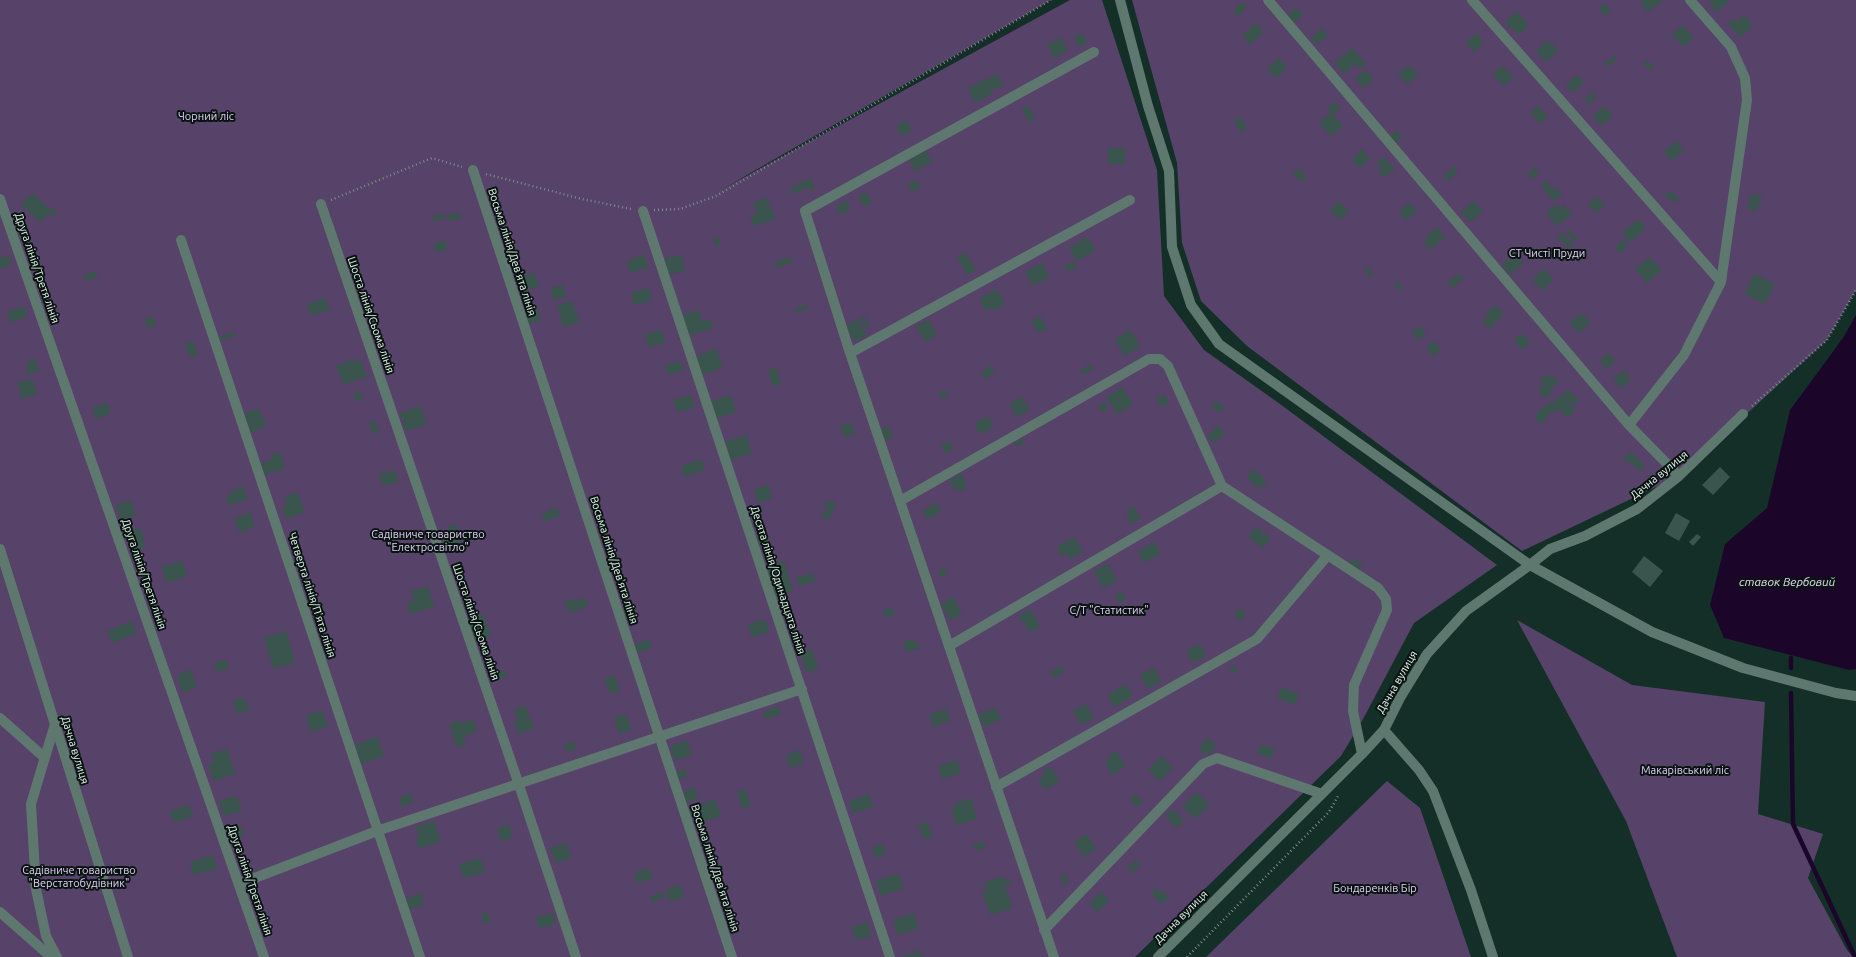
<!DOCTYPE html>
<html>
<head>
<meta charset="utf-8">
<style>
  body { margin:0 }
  canvas { display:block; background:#142f27 }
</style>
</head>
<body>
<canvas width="1856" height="957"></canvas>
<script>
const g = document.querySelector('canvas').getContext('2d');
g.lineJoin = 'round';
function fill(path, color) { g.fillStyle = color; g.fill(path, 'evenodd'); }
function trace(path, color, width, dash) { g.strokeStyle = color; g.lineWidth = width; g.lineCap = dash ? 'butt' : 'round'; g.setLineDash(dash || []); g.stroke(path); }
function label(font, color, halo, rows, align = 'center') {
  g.font = font + ' Ubuntu,sans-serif'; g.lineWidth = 4; g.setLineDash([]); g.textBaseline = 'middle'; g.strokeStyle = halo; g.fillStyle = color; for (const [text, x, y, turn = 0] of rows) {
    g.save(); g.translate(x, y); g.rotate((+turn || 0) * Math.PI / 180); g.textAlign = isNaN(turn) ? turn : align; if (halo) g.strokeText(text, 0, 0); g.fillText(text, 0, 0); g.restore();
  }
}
const green = new Path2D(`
  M0 0H1051L721 190 1070 0H1102L1157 170 1164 296 1204 350 1280 404 1497 565 1414 623 1362 721 1341 756 1135 957H0Z
  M1132 0H1856V290L1827 340 1679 476 1522 551 1247 346 1201 301 1182 243 1177 163Z
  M1517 620 1632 685 1765 702 1758 814 1823 834 1808 878 1847 950 1853 957H1677L1626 821Z
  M1387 781 1420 808 1471 957H1206Z`);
const water = new Path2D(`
  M1856 315V669L1849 670 1724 638 1710 605 1725 544 1767 508 1790 410 1843 338Z`);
const stream = new Path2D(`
  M1791 658V668
  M1791 693 1793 824 1855 957`);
const building = new Path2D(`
  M1644 0H1663L1648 12 1640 3Z
  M1713 0H1730L1717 12 1709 4Z
  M1243 2 1247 7 1238 16 1233 11Z
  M1603 3 1611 10 1606 16 1598 9Z
  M1296 7 1303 14 1293 24 1286 17Z
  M1516 11 1529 25 1518 35 1505 22Z
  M1744 15 1753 26 1740 37 1728 23 1733 19 1736 22Z
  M1255 23 1263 32 1250 45 1242 36Z
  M1683 25 1694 38 1683 47 1672 34Z
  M1322 28 1328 35 1317 45 1311 38Z
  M1082 33 1087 42 1080 47 1074 37Z
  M1476 33 1484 42 1474 52 1466 43Z
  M1061 38 1068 50 1054 58 1047 45Z
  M1548 40 1558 51 1546 62 1536 51Z
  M1352 48 1366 64 1360 69 1355 64 1344 74 1334 63Z
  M1614 55 1617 59 1608 67 1605 63Z
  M1278 58 1287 67 1276 78 1267 69Z
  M1647 60 1654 67 1651 71 1644 64Z
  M1409 65 1418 75 1407 84 1398 74Z
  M1502 65 1513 77 1504 86 1493 74Z
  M1366 70 1374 79 1363 88 1355 78Z
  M997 74 1003 85 991 91 992 94 975 103 968 88Z
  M1577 75 1584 82 1573 93 1566 85Z
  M1593 92 1597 97 1588 104 1584 100Z
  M1335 102 1340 108 1333 114 1343 126 1331 136 1319 123 1331 113 1327 108Z
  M1028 106 1035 119 1028 122 1022 109Z
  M1538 106 1548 117 1540 124 1530 113Z
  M1604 106 1613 115 1602 126 1593 116Z
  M1240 117 1247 128 1241 132 1234 121Z
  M907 120 912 130 901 136 896 127Z
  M1396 130 1402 137 1396 143 1390 136Z
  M1677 141 1684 151 1671 161 1664 151Z
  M1108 148H1125V164H1108Z
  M925 149 932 161 915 171 908 159Z
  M1362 149 1370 158 1360 168 1352 160Z
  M1384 157 1395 169 1383 178 1379 173 1382 170 1376 164Z
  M1453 166 1458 171 1449 181 1444 176Z
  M1535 167 1539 172 1532 179 1527 175Z
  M1298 168 1307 176 1301 182 1293 174Z
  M810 178 815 189 811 191 809 187 793 194 790 188Z
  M917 180 921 188 912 192 908 184Z
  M1546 181 1553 190 1556 187 1562 194 1553 201 1541 185Z
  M1669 190 1679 198 1675 203 1665 195Z
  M866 192 872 203 864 207 858 196Z
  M33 193 50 210 53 207 57 212 53 216 49 213 40 222 21 205Z
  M1752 193 1762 196 1756 212 1747 208Z
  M1596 197 1605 204 1596 213 1588 205Z
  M767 198 775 219 754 226 750 216 757 213 753 203Z
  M845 200 851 209 841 215 836 207Z
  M1339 201 1349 211 1340 220 1330 210Z
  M1474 201 1483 211 1471 222 1461 212Z
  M1409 203 1417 210 1407 220 1399 212Z
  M1556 204 1560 208 1564 205 1572 214 1557 226 1546 213Z
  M460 213 461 219 448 221 447 215Z
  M444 214 445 219 433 221V215Z
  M1638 219 1646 228 1631 242 1622 233Z
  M1437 227 1445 237 1430 250 1424 243 1428 239 1426 236Z
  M1569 229 1578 239 1575 242 1566 232Z
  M1562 233 1574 245 1569 249 1557 237Z
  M719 237 721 245 715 247 713 239Z
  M1088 237 1095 251 1076 261 1069 247Z
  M445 240 447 250 436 252 433 244Z
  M1622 240 1628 245 1620 253 1615 248Z
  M965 252 976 270 967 275 957 257Z
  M1515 253 1524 263 1510 275 1501 265Z
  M8 255 11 265 0 269V258Z
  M644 255 648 268 630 273 627 261Z
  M681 255 685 271 667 275 663 259Z
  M791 257 793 262 776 268 775 262Z
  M1650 257 1662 270 1647 283 1635 269Z
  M1073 261 1077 267 1067 272 1064 266Z
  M1042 263 1049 277 1033 286 1025 272Z
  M1368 267 1374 273 1370 277 1364 271Z
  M1543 269 1554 279 1542 291 1532 280Z
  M95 271 98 277 87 281 84 275Z
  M535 273 539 287 519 292 515 278Z
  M1459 273 1464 278 1452 288 1447 283Z
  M1754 274 1775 284 1765 304 1745 294Z
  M1397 281 1403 287 1400 291 1393 284Z
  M563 285 566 298 554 300 551 288Z
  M648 288 652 300 634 305 631 293Z
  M996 289 1005 304 994 311 992 307 986 311 979 299Z
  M325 298 330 310 311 315 307 304Z
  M572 301 579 322 563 327 557 305Z
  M807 304 808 308 797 313 795 309Z
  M1495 305 1504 314 1489 329 1483 322 1488 318 1485 315Z
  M24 306 27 317 11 322 7 312Z
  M537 307 541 321 528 324 525 310Z
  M699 310 702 321 710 319 713 328 687 336 681 315Z
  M1581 313 1590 323 1579 333 1569 323Z
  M153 316 156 325 147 328 145 319Z
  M864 316 870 326 865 328 860 319Z
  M1040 316 1047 328 1038 333 1031 321Z
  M857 319 867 335 855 342 846 326Z
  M929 320 937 335 925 342 916 326Z
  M1420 326 1426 333 1418 340 1412 333Z
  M662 330 665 343 649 347 645 334Z
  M1131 330 1140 347 1124 356 1115 339Z
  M234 332 235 336 219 341 218 337Z
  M1522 333 1530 343 1522 350 1514 340Z
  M193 341 198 355 191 358 185 344Z
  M1434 341 1441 350 1433 356 1426 348Z
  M716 348 723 367 702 375 695 357Z
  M1609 353 1615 360 1606 369 1600 361Z
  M35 359 39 371 26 375 25 370 29 369 27 362Z
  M360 359 367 376 344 385 336 366 351 360 352 362Z
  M681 361 684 370 668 375 665 365Z
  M1090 364 1093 369 1083 375 1080 371Z
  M992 365 995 370 991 372 992 375 985 379 981 372Z
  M776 367 781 384 773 386 768 370Z
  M1624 370 1631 380 1621 388 1613 378Z
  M1551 374 1558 382 1550 390 1540 379 1544 375 1547 378Z
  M32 379 37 394 22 399 17 383Z
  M1543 384 1552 392 1546 398 1538 389Z
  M1122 387 1133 404 1117 414 1106 397Z
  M1568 389 1579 400 1573 406 1562 395Z
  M945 390 948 396 942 399 939 393Z
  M360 391 363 399 356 402 353 394Z
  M1164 394 1169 403 1161 407 1156 399Z
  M691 395 695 407 677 412 673 400Z
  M731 395 736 412 715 419 710 401Z
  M1561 395 1575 410 1567 418 1553 403Z
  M1021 397 1030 410 1017 417 1009 404Z
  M1216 401 1224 407 1219 413 1211 407Z
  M1105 402 1108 409 1101 412 1098 405Z
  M1551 402 1558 409 1553 413 1552 411 1541 424 1535 417 1538 414 1537 412Z
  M107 403 111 413 96 419 92 408Z
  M421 406 426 424 406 431 400 413Z
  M258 408 266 426 250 433 242 415Z
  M988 416 994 427 980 434 974 424Z
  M375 421 379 432 373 434 369 423Z
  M846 423 847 425 852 424 855 434 844 437 840 425Z
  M1218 425 1225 433 1215 443 1207 436Z
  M888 426 894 437 883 442 878 431Z
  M746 435 752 453 731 460 725 442Z
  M1023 439 1025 443 1016 447 1014 443Z
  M950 441 954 449 944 453 941 445Z
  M280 452 285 468 261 476 258 464 272 460 271 455Z
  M1631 452 1645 466 1640 471 1629 461 1627 463 1623 460Z
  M701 459 705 470 685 477 681 466Z
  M1720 467 1730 477 1713 495 1702 485Z
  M1253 469 1267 480 1260 489 1246 477Z
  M395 470 398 482 383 486 379 474Z
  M961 474 966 483 964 484 966 488 959 492 957 488 955 490 949 480Z
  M768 485 772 498 758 503 754 489Z
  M243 487 248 498 229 506 226 497 231 494 230 492Z
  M297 492 305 512 287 519 282 506 288 504 285 497Z
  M131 500 136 515 121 521 116 505Z
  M833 500 836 508 830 511 832 517 824 520 822 513 827 511 824 503Z
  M937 503 941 512 927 519 923 510Z
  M1133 506 1141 518 1131 524 1126 515 1130 512 1128 509Z
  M557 507 560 515 545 522 542 514Z
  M250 512 255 526 240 533 234 519Z
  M1676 513 1690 521 1679 541 1665 533Z
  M456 524 462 545 445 549 440 532 449 529 448 526Z
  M1256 527 1271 538 1263 548 1248 537Z
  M141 528 146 547 132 550 127 531Z
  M767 534 769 542 756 546 754 538Z
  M1697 534 1701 537 1693 546 1689 542Z
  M1074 537 1083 552 1070 559 1066 554 1062 556 1057 547Z
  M1154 542 1161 553 1145 563 1138 552Z
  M1644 556 1663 571 1650 587 1632 572Z
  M1353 558 1363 565 1359 570 1349 563Z
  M182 561 187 576 167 583 162 567Z
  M784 561 793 591 775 597 766 567Z
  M1108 564 1117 580 1103 588 1094 571Z
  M944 567 948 572 941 577 937 572Z
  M813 573 816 581 799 586 796 578Z
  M428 586 434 607 410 614 407 603 414 601 411 591Z
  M1122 591 1126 599 1119 603 1115 595Z
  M585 597 588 606 569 613 565 602 573 599 574 602Z
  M953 597 962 614 950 620 941 604Z
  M633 605 637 614 626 618 622 609Z
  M892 607 895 614 885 618 883 611Z
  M1240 608 1246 613 1241 621 1234 616Z
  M1030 609 1040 626 1029 632 1019 616Z
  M483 614 491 636 475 642 467 620Z
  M765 619 769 632 752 637 748 624Z
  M132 621 137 633 112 643 107 631Z
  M286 631 295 662 274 669 264 638Z
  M649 639 652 648 637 653 634 644Z
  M913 639 915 643 918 642 920 648 907 652 903 642Z
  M1200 644 1206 656 1193 663 1186 651Z
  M811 649 819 668 807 673 800 653Z
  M226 659 229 668 217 672 214 664Z
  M1232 665 1238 668 1235 674 1230 672Z
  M1061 666 1064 672 1053 678 1050 672Z
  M1154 667 1161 681 1148 689 1140 675Z
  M191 670 197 688 182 692 177 675Z
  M505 670 507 676 498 679 496 674Z
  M614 675 620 690 610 694 604 679Z
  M1126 684 1133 696 1114 707 1108 695Z
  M1281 687 1299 694 1295 705 1277 698Z
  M245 697 249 710 237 714 233 701Z
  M1086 704 1094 718 1082 725 1073 711Z
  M525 705 534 728 519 734 514 721 518 720 514 710Z
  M779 706 781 714 766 719 763 712Z
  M995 707 1001 719 984 727 978 715Z
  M946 708 950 720 934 727 929 715Z
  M322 710 328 726 311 732 306 716Z
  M626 714 631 730 619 734 614 718Z
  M473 719 477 731 464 736 466 744 457 747 449 724 461 720 462 723Z
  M377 737 384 756 361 764 355 745Z
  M1208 738 1216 746 1207 756 1198 748Z
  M687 740 692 755 675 761 670 746Z
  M574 741 576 749 567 752 565 744Z
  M1261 744 1275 749 1271 759 1257 753Z
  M227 749 235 774 214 781 208 765 214 763 211 754Z
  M800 750 804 764 790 768 786 755Z
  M1116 750 1125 767 1112 775 1105 761 1112 757 1110 753Z
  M1162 756 1173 768 1159 781 1148 769Z
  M957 760 961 773 942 779 938 766Z
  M1051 767 1060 781 1044 790 1039 779 1044 776 1042 772Z
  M685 769 687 776 678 779 676 772Z
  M694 787 698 798 685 803 681 792Z
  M746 790 751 806 742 808 737 792Z
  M1197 792 1209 805 1195 819 1182 806Z
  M410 793 414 801 401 807 398 799Z
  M869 794 873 807 853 813 849 801Z
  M1135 794 1143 801 1138 807 1130 800Z
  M237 796 242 811 224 816 219 801Z
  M971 798 977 819 956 825 951 810 956 809 954 804Z
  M715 799 721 816 697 824 694 816 689 818 686 810Z
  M189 805 193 816 175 823 170 811Z
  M1173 809 1184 821 1176 828 1165 816Z
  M434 821 441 841 419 849 415 837 419 836 416 827Z
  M927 822 932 837 923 839 918 825Z
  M509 824 513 837 501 842 497 829Z
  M241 826 244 835 229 840 226 830Z
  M1086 834 1096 848 1084 857 1074 842Z
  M983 841 986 847 976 851 973 845Z
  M566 843 571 858 556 863 550 848Z
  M882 843 886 853 876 858 872 848Z
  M213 855 217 869 193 875 190 862Z
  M480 858 485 872 464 878 459 864Z
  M1136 860 1140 864 1132 873 1127 868Z
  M649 868 653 878 638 883 634 873Z
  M898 873 904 888 881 896 876 881Z
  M1064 874 1069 882 1064 885 1060 876Z
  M1001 876 1002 880 1008 878 1011 883 1005 886 1013 907 991 915 982 893 987 891 984 883Z
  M680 885 684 897 670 902 666 890Z
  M1156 888 1161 893 1163 891 1169 897 1162 904 1151 893Z
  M664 892 665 897 651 902 650 897Z
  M1101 892 1109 901 1097 912 1089 903Z
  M421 893 424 905 408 909 406 899Z
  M487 912 490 922 484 924 481 914Z
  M553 913 556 924 539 928 536 917Z
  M914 913 918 928 898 935 893 920Z
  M867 922 871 936 856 940 852 927Z
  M919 950 922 957H902Z`);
const path = new Path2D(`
  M486 174 582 199 631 209
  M331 200 432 158 462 167
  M654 210 680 209 716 196 1051 0
  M1752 406 1827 340 1856 290
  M1187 957 1329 812 1338 796`);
const minor = new Path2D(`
  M1120 0 1148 106 1169 171 1172 247 1191 305 1219 344 1530 565 1652 632 1743 668 1836 693 1856 696
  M1268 0 1629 425 1679 476
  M1472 0 1721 282
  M473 170 732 957
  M0 199 264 957
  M321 204 518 782 576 957
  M643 211 890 957
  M181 240 420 957
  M850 353 1130 200
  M1629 425 1684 355 1721 282 1747 100 1745 78 1731 47 1690 0
  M900 501 1149 359H1160L1168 366 1222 486 1378 588 1386 599 1387 610 1354 685 1353 711 1362 754
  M0 549 128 957
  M949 646 1222 486
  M0 718 45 758
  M55 724 31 804 36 889 46 936 57 957
  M1384 730 1419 770 1433 791 1471 890 1493 957
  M996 787 1257 639 1328 555
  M239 884 377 831 802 689
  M0 912 51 957
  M1044 930 1203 764 1217 758 1322 794
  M1054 957 850 353 805 211 1094 52
  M1158 957 1362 754 1384 730 1400 698 1427 654 1466 611 1530 565 1550 549 1585 536 1637 509 1679 476 1743 414`);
const parkNames = [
  ["Чорний ліс",206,116],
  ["СТ Чисті Пруди",1547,253],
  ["Садівниче товариство",428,534],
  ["\"Електросвітло\"",428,547],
  ["С/Т \"Статистик\"",1109,610],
  ["Макарівський ліс",1685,770],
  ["Садівниче товариство",79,870],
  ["\"Верстатобудівник\"",79,883],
  ["Бондаренків Бір",1375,888]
];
const streetNames = [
  ["Восьма лінія/Дев'ята лінія",512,252,72],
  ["Друга лінія/Третя лінія",37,268,71],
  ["Шоста лінія/Сьома лінія",371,315,71],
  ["Дачна вулиця",1659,475,-39],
  ["Восьма лінія/Дев'ята лінія",614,560,72],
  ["Друга лінія/Третя лінія",144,574,71],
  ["Десята лінія/Одинадцята лінія",778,580,72],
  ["Четверта лінія/П'ята лінія",312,595,72],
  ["Шоста лінія/Сьома лінія",476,622,71],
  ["Дачна вулиця",1397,682,-60],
  ["Дачна вулиця",75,750,73],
  ["Восьма лінія/Дев'ята лінія",715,868,72],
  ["Друга лінія/Третя лінія",250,880,71],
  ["Дачна вулиця",1181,917,-45]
];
const waterNames = [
  ["ставок Вербовий",1787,582]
];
fill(green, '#574269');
fill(water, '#1b062a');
trace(stream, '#1b062a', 4.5);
fill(building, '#3a554d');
trace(path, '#798f87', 2.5, [1, 3]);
trace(minor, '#5e776f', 10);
label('11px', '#e3cef8', '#091411', parkNames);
label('11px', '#e8f8f2', '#091411', streetNames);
label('italic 12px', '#e7d9f5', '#091411', waterNames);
</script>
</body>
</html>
